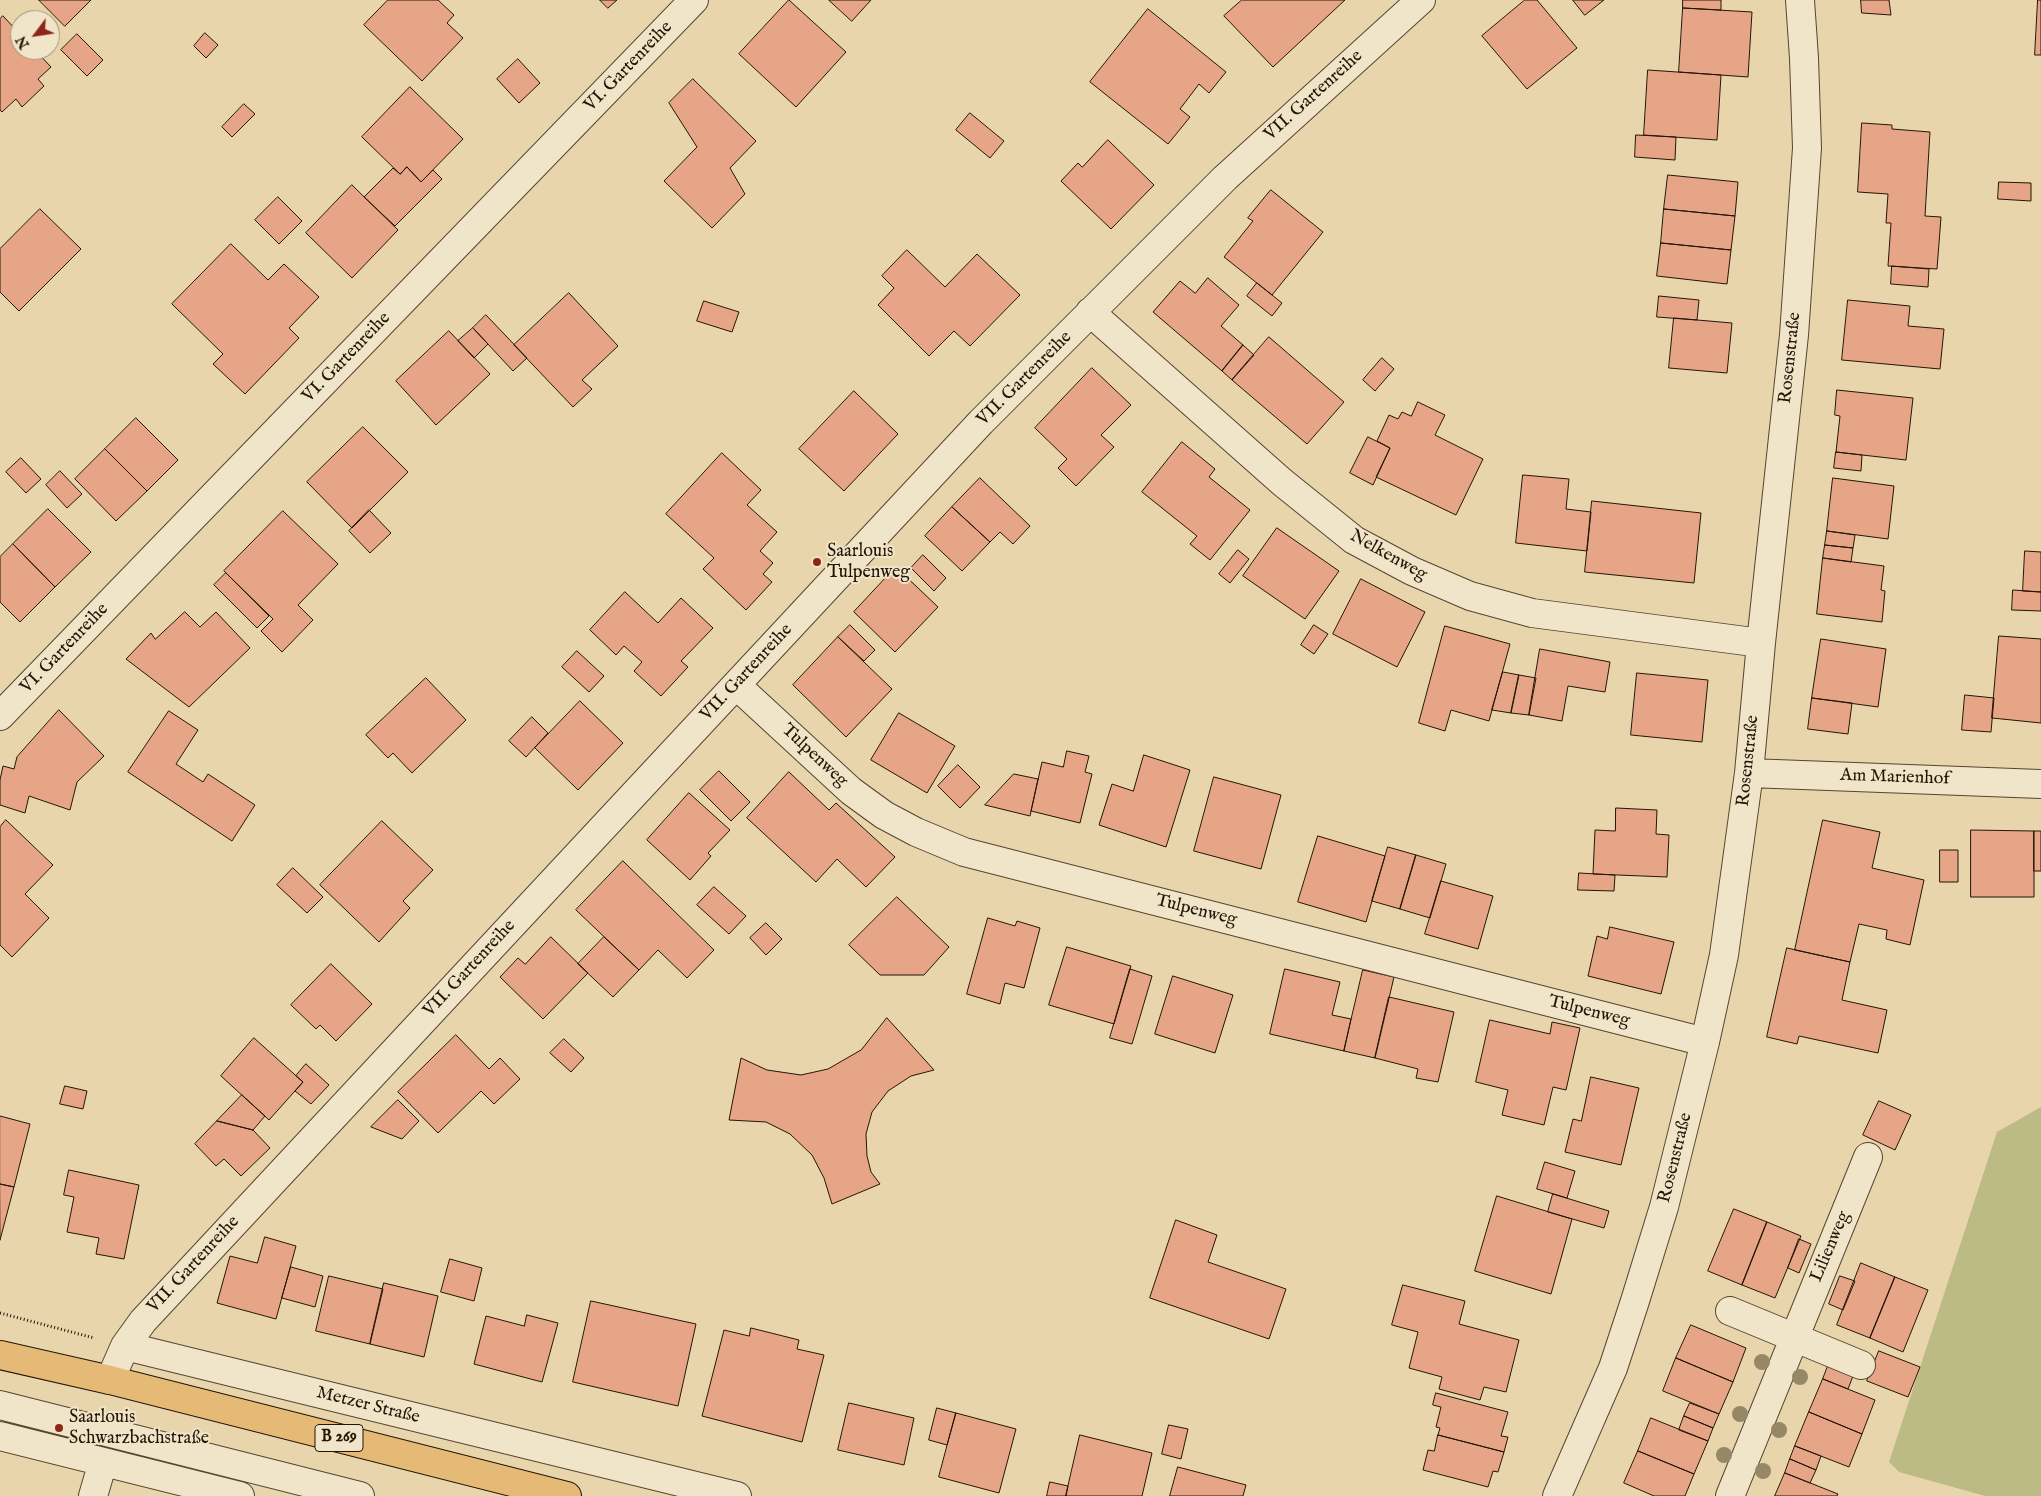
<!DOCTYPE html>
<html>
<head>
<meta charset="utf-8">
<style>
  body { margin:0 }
  #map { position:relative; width:2041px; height:1496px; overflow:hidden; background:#e8d5ac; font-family:"IM FELL English",serif }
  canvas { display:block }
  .north { position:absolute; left:10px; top:10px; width:50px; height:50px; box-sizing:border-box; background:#f0e4c9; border:1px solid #9f917b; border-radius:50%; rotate:239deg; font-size:14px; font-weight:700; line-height:20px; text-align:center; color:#251506 }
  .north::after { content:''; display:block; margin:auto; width:18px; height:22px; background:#8f2418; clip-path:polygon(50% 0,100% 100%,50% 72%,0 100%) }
</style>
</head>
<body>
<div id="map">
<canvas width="2041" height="1496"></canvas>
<div class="north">N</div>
</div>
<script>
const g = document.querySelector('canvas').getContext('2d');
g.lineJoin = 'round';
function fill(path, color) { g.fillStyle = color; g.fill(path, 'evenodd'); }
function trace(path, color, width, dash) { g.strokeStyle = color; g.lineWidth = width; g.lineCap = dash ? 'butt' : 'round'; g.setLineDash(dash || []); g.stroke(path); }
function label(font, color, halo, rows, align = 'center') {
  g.font = font + ' "IM FELL English",serif'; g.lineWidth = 4; g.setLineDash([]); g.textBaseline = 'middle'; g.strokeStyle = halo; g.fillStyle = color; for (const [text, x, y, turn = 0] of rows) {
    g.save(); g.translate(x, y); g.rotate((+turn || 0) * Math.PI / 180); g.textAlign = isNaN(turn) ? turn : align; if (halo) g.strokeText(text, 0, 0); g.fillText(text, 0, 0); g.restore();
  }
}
const green = new Path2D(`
  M2041 1107V1496H1985L1899 1472 1889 1462 1997 1132Z`);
const building = new Path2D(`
  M39 0H91L65 26Z
  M388 0H438L454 15 447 23 463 38 422 81 364 25Z
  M600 0H617L608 8Z
  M789 0 846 52 796 107 739 54Z
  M829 0H871L852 21Z
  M1242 0H1345L1273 67 1224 16Z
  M1525 0H1537L1577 48 1527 89 1482 36Z
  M1573 0H1604L1585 15Z
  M1683 0H1721V10L1683 8Z
  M1861 0H1889L1891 15 1862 13Z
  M2038 0H2041V55H2035Z
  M1683 8 1752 12 1748 77 1679 72Z
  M1148 9 1226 72 1209 93 1199 84 1180 109 1190 117 1168 144 1090 82Z
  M3 16 20 34V50H35L51 67 38 79 44 86 22 107 16 99 2 112 0 110V19Z
  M205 33 218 45 206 58 194 46Z
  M77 34 103 60 87 76 61 50Z
  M518 59 540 83 519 103 497 79Z
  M1648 70 1721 75 1717 140 1644 135Z
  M693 79 756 141 730 168 745 194 712 228 664 181 697 147 669 103Z
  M410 87 463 139 421 182 407 167 400 174 362 137Z
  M244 104 255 114 232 137 222 127Z
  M970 113 1004 141 990 158 956 130Z
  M1862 123 1892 125V129L1930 132 1925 216 1941 217 1937 269 1888 266 1891 223H1886L1888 194 1858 192Z
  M1636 135 1676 137 1675 160 1635 157Z
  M1108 140 1154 185 1111 229 1061 181 1078 163 1082 167Z
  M407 167 421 182 433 170 442 179 395 226 364 197 393 168 400 174Z
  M1668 175 1738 182 1735 216 1664 209Z
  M1999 182 2031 183V201L1998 199Z
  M352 185 398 230 352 278 306 233Z
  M1271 190 1323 232 1272 295 1224 257 1253 221 1248 218Z
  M278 197 302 221 279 244 255 220Z
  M40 209 81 249 19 311 0 292V249Z
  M1664 209 1735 216 1731 250 1661 243Z
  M1661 243 1731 250 1727 284 1657 276Z
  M231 244 268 280 284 264 319 297 289 328 299 338 245 394 213 364 223 354 172 304Z
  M907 250 945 287 977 254 1020 295 970 346 954 331 929 356 878 305 894 288 882 276Z
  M1892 266 1929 269 1928 287 1891 284Z
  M1208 278 1239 305 1221 326 1243 345 1222 371 1153 312 1180 281 1195 293Z
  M1257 283 1282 303 1272 316 1247 296Z
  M569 293 618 346 582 380 592 389 573 407 514 345Z
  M1659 296 1699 300 1697 320 1657 317Z
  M1848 300 1910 306 1908 326 1944 329 1940 369 1842 360Z
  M704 301 739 312 732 332 697 321Z
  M486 315 527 358 513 371 473 328Z
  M1674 318 1732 323 1727 373 1669 368Z
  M473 328 488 344 474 358 458 341Z
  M449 331 490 374 436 425 396 381Z
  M1269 337 1344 402 1307 444 1232 380Z
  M1243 345 1254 355 1232 380 1222 371Z
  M1382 358 1394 369 1375 391 1363 380Z
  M1092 368 1131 405 1101 435 1114 447 1076 486 1058 468 1067 459 1035 428Z
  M1837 390 1913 398 1906 460 1836 452 1840 416 1835 415Z
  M854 391 898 434 844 491 799 449Z
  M1418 402 1445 415 1435 435 1483 459 1456 515 1376 477 1390 448 1377 441 1389 415 1398 419 1402 412 1411 416Z
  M136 418 178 460 147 491 105 449Z
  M363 427 408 472 352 528 307 482Z
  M1368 437 1390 448 1373 485 1350 473Z
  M1182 442 1215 469 1209 477 1250 510 1210 560 1190 544 1197 536 1142 492Z
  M105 449 147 491 116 521 75 479Z
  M1836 452 1862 455 1861 471 1834 468Z
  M722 453 761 490 747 505 777 532 760 551 773 563 763 574 772 582 746 610 703 569 714 558 666 514Z
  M21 458 41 479 26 493 6 472Z
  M60 471 82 494 67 508 46 485Z
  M1523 475 1569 479 1566 509 1591 512 1587 551 1516 543Z
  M980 478 1030 526 1013 544 1000 532 990 542 952 507Z
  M1833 478 1894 486 1888 539 1827 531Z
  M1592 501 1701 513 1694 583 1585 572Z
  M952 507 990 542 962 571 925 536Z
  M48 509 91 552 55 587 13 544Z
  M369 510 391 533 370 553 349 531Z
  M283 511 338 564 298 605 313 620 282 652 261 631 273 619 224 571Z
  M1277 528 1339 571 1305 619 1243 576Z
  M1827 531 1855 535 1853 548 1825 545Z
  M13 544 55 587 20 622 0 602V557Z
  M1825 545 1853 548 1851 562 1823 558Z
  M1238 550 1249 559 1230 583 1219 574Z
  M2025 551 2041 552V592L2023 591Z
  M923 555 946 578 934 591 911 568Z
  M1823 558 1884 566 1881 590 1885 591 1882 622 1817 614Z
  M896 567 938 607 895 652 854 612Z
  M226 573 269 616 257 628 214 585Z
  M1361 579 1425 612 1397 667 1333 634Z
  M2013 590 2041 592V611L2012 610Z
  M625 592 658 623 681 598 713 628 681 661 688 667 661 696 634 671 642 662 624 646 616 655 590 630Z
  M185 612 200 627 216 612 250 648 189 707 126 659 151 633 155 639Z
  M850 625 875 650 864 661 838 637Z
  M1314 625 1328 634 1314 654 1301 645Z
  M1445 626 1510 644 1489 721 1451 710 1445 731 1419 723Z
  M1999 636 2041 639V723L1992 718Z
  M838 637 892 689 846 737 793 685Z
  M1821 639 1886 649 1878 707 1812 698Z
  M1540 649 1610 662 1605 692 1568 686 1562 721 1529 715Z
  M577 651 604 676 589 692 562 667Z
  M1503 672 1519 675 1511 713 1492 710Z
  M1637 673 1708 680 1702 742 1631 735Z
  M1519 675 1536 678 1529 715 1511 713Z
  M426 678 466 720 412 773 393 753 388 758 366 735Z
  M1965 695 1994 698 1991 732 1962 730Z
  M1812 698 1852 703 1848 734 1808 729Z
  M580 701 623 743 578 790 535 748Z
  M59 710 104 756 77 782 70 810 29 796 25 813 0 805V780L3 766 14 769 17 757Z
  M169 711 198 730 176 764 203 782 208 774 255 805 232 841 128 772Z
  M899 713 955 746 927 793 871 760Z
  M532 717 548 733 526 757 509 741Z
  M1067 751 1089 756 1085 772 1092 774 1080 823 1031 811 1042 762 1063 767Z
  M1144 755 1190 770 1166 847 1099 825 1112 784 1133 791Z
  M958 765 980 787 960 808 938 786Z
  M719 771 750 802 731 821 700 790Z
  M789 772 829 810 836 803 895 857 866 887 837 859 816 882 747 818Z
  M1014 774 1038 779 1030 816 985 805Z
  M1214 777 1281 795 1261 869 1194 851Z
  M689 793 730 830 708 853 711 856 690 880 647 840Z
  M1616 808 1657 810 1656 834 1669 835 1667 877 1593 874 1595 830 1615 831Z
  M6 820 53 865 25 894 49 918 12 957 0 945V827Z
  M1823 820 1880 832 1872 868 1924 880 1910 945 1886 939 1887 930 1859 924 1850 962 1795 950Z
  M382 821 433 870 403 901 410 908 379 942 320 885Z
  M1971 830 2034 831V897H1971Z
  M2034 831H2041V871H2034Z
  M1318 836 1385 856 1366 922 1298 902Z
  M1388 847 1416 855 1400 909 1372 901Z
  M1940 850H1958V882H1940Z
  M1416 855 1446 864 1430 918 1400 909Z
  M623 861 714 950 687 978 658 950 639 970 576 910Z
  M293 868 323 897 307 913 277 885Z
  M1579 873 1615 875 1614 891 1578 890Z
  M1441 881 1493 896 1478 949 1425 934Z
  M714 887 746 916 729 934 697 905Z
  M897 897 949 947 924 975H880L849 945Z
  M988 918 1015 926 1017 921 1040 928 1024 988 1005 983 1000 1004 967 994Z
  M766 923 782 939 766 955 750 938Z
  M1610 927 1674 942 1661 994 1588 976 1597 936 1607 939Z
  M551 937 588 973 543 1019 500 977 518 958 525 964Z
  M604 937 639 970 613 997 578 964Z
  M1067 947 1131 966 1114 1024 1049 1005Z
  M1787 948 1850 962 1842 1000 1887 1010 1878 1053 1799 1036 1797 1044 1767 1037Z
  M331 964 372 1004 336 1041 320 1025 316 1029 291 1005Z
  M1130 969 1152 976 1132 1044 1110 1038Z
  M1285 969 1340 982 1332 1015 1351 1019 1344 1051 1270 1034Z
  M1363 970 1394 977 1375 1058 1344 1051Z
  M1173 976 1233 995 1215 1053 1155 1034Z
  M1389 997 1454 1012 1438 1082 1416 1078 1418 1069 1375 1058Z
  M887 1018 934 1070 911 1076 888 1091 872 1112 866 1134 867 1156 871 1172 880 1184 832 1204 824 1178 812 1155 790 1134 766 1122 729 1120 741 1058 767 1070 801 1075 828 1069 861 1050Z
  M1490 1020 1550 1034 1552 1022 1580 1028 1566 1090 1553 1087 1544 1125 1502 1115 1508 1090 1476 1082Z
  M456 1035 489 1069 500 1058 520 1079 494 1104 481 1091 438 1133 398 1092Z
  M254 1038 303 1082 269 1120 221 1076Z
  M564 1039 584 1058 571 1072 550 1053Z
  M306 1064 329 1085 311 1104 295 1091 303 1082 296 1076Z
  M1591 1077 1639 1088 1621 1165 1565 1152 1573 1119 1581 1121Z
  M65 1086 87 1091 83 1109 60 1104Z
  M242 1095 265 1116 253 1130 217 1121Z
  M398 1100 419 1121 402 1139 371 1127Z
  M1879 1101 1911 1115 1895 1150 1863 1135Z
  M0 1116 30 1124 14 1187 0 1184Z
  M217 1121 253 1130 270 1148 241 1176 224 1159 216 1166 195 1144Z
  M1545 1162 1575 1171 1567 1198 1537 1189Z
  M69 1170 139 1185 124 1259 96 1254 99 1238 67 1232 74 1197 64 1195Z
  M0 1184 14 1187 0 1240Z
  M1553 1194 1609 1211 1604 1228 1548 1212Z
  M1497 1196 1572 1219 1551 1294 1475 1271Z
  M1734 1209 1767 1222 1742 1285 1708 1271Z
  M1176 1220 1217 1235 1208 1262 1286 1289 1269 1339 1150 1298Z
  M1767 1222 1801 1236 1775 1298 1742 1285Z
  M265 1237 296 1246 276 1319 217 1303 230 1256 257 1263Z
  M1799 1239 1811 1244 1799 1273 1788 1268Z
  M450 1259 482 1268 474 1301 441 1292Z
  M1861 1263 1895 1277 1870 1338 1837 1325Z
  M291 1267 323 1276 315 1307 282 1298Z
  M329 1276 383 1289 370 1344 316 1331Z
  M1840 1276 1855 1281 1843 1310 1829 1304Z
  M1895 1277 1928 1290 1903 1352 1870 1338Z
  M384 1283 438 1296 424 1357 370 1344Z
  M1403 1285 1465 1301 1459 1324 1519 1340 1506 1392 1484 1387 1480 1400 1439 1389 1442 1377 1409 1368 1418 1332 1392 1325Z
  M591 1301 696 1324 678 1406 573 1382Z
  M527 1315 558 1323 542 1382 474 1364 486 1316 524 1326Z
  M1691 1325 1746 1348 1733 1382 1676 1358Z
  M751 1328 799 1340 797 1349 824 1355 802 1442 702 1416 724 1330 749 1336Z
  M1879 1351 1920 1367 1908 1397 1867 1381Z
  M1676 1358 1733 1382 1719 1414 1663 1391Z
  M1828 1366 1853 1376 1848 1389 1823 1379Z
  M1823 1379 1875 1400 1862 1434 1809 1412Z
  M1436 1393 1508 1412 1501 1436 1508 1437 1504 1452 1438 1435 1440 1428 1436 1427 1441 1407 1433 1405Z
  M849 1403 914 1418 904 1465 838 1450Z
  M1690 1403 1719 1414 1713 1428 1684 1416Z
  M937 1408 956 1413 947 1445 929 1440Z
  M1809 1412 1862 1434 1849 1467 1795 1446Z
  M956 1413 1016 1429 999 1493 939 1477Z
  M1684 1416 1713 1428 1708 1441 1679 1430Z
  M1651 1418 1708 1441 1694 1474 1638 1451Z
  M1169 1425 1188 1429 1181 1459 1162 1454Z
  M1080 1435 1152 1453 1142 1496H1066Z
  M1438 1435 1504 1452 1498 1472 1493 1471 1488 1487 1423 1470 1428 1450 1434 1451Z
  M1795 1446 1821 1456 1816 1470 1790 1459Z
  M1638 1451 1694 1474 1685 1496H1654L1624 1483Z
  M1790 1459 1816 1470 1810 1483 1785 1473Z
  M1178 1467 1246 1485 1243 1496H1170Z
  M1785 1473 1838 1494 1837 1496H1775Z
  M1050 1482 1068 1486 1066 1496H1047Z`);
const path = new Path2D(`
  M0 1313 94 1338`);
const minor = new Path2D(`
  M1090 312 1282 482 1354 540 1412 571 1470 596 1532 613 1761 643
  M736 685 851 791 884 815 916 832 964 852 1705 1042
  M0 716 694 0
  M1749 773 2041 784
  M1730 1311 1861 1365
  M125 1346 737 1496
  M110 1380 125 1346 143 1321 981 422 1225 178 1421 0
  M0 1405 360 1496
  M0 1436 240 1496
  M93 1496 103 1462
  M1557 1496 1613 1368 1635 1301 1664 1207 1705 1042 1724 955 1749 773 1761 643 1794 335 1807 148 1804 58 1800 0
  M1730 1496 1868 1157`);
const major = new Path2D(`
  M0 1355 110 1380 567 1496`);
const trees = [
  [1762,1362],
  [1800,1377],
  [1740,1414],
  [1779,1430],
  [1724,1455],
  [1763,1471]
];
const markers = [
  [817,562,5,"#8f2418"],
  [59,1428,5,"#8f2418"]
];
const shields = [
  [339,1438,48]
];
const shieldNames = [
  ["B 269",339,1438]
];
const streetNames = [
  ["VI. Gartenreihe",629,67,-46],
  ["VII. Gartenreihe",1314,96,-42],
  ["VI. Gartenreihe",347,358,-46],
  ["Rosenstraße",1791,358,-84],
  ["VII. Gartenreihe",1025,379,-45],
  ["Nelkenweg",1388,556,29],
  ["VI. Gartenreihe",65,649,-46],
  ["VII. Gartenreihe",747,673,-47],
  ["Tulpenweg",814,756,43],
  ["Rosenstraße",1749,761,-84],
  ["Am Marienhof",1895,778,2],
  ["Tulpenweg",1196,911,14],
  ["VII. Gartenreihe",470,969,-47],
  ["Tulpenweg",1589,1012,14],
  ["Rosenstraße",1676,1158,-76],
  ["Lilienweg",1831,1247,-67],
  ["VII. Gartenreihe",194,1265,-47],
  ["Metzer Straße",368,1406,14]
];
const poiNames = [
  ["Saarlouis",827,552],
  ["Tulpenweg",827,573],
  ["Saarlouis",69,1418],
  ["Schwarzbachstraße",69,1439]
];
fill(green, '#bdbb85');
fill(building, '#e6a586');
trace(building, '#251506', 1);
trace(minor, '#564530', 30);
trace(major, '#251506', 30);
trace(path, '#251506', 3, [1, 2.5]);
trace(minor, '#f0e4c9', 28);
trace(major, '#e4ba76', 28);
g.fillStyle = '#968766';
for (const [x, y] of trees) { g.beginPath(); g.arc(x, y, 8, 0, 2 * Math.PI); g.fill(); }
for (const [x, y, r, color] of markers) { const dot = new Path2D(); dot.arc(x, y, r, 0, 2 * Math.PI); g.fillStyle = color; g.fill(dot); trace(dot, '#f0e4c9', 2); }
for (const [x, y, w] of shields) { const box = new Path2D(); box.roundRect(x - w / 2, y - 13.5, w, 27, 4); g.fillStyle = '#f0e4c9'; g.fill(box); trace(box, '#251506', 1); }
label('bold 16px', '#251506', null, shieldNames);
label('18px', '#251506', '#f0e4c9', streetNames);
label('18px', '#251506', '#f0e4c9', poiNames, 'left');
</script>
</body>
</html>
